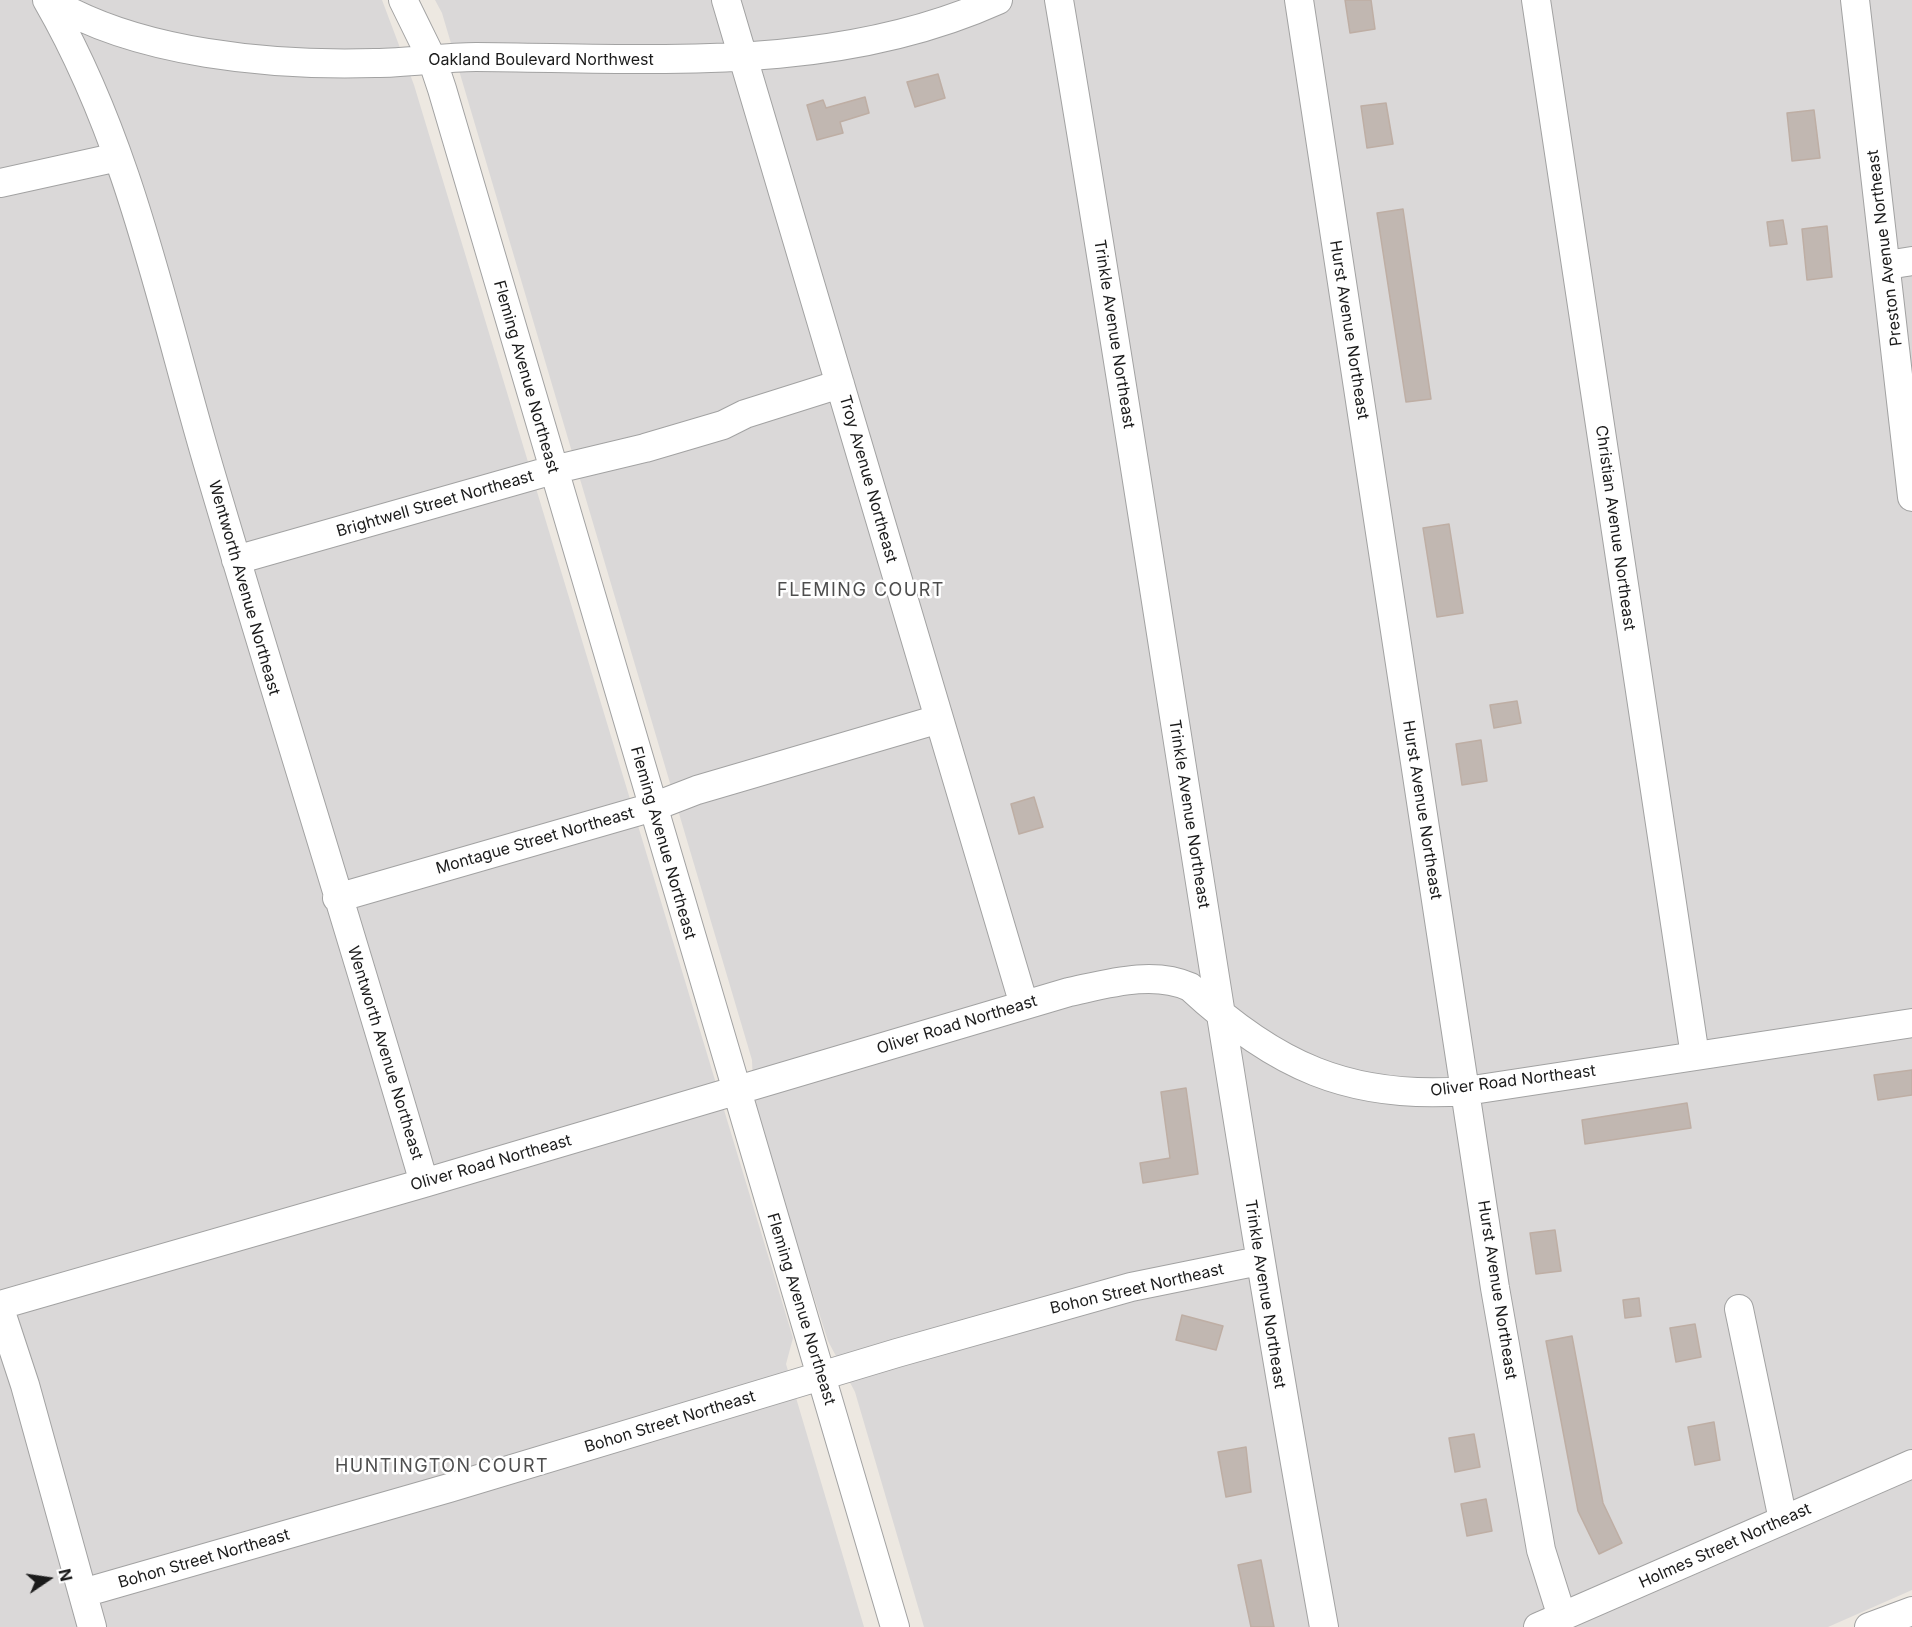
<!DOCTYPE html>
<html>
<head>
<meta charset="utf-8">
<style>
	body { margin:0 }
	#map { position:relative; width:1912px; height:1627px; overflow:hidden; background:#ede8e1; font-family:Inter,sans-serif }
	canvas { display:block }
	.north { position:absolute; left:18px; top:1549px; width:60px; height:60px; -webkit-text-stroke:4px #fff; paint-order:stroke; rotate:77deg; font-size:16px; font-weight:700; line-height:24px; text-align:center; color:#1b1b1b }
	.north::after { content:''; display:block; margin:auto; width:21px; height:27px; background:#1b1b1b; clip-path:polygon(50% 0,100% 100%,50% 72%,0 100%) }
</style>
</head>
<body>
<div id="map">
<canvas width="1912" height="1627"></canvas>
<div class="north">N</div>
</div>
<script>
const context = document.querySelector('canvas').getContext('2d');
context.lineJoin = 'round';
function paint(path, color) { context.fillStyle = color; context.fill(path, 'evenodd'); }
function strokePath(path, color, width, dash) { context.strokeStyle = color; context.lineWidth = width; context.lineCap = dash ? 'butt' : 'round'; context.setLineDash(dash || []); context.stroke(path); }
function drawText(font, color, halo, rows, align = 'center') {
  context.font = font + ' Inter,sans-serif'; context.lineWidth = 5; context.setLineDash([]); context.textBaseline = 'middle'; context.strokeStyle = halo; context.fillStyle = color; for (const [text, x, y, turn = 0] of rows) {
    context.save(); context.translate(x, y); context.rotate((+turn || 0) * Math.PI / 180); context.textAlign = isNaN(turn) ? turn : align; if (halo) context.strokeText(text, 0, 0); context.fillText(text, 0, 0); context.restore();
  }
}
const residential = new Path2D(`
	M 0,0 L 382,0 L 414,85 L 793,1338 L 786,1364 L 864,1627 L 0,1627 Z
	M 435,0 L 1912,0 L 1912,1590 L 1828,1627 L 924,1627 L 855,1392 L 828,1341 L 754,1110 L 752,1060 L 442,13 Z`);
const building = new Path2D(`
	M 1345,0 L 1371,0 L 1375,29 L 1350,33 Z
	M 938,74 L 945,98 L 915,107 L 907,82 Z
	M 865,97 L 869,113 L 840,122 L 843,133 L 817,140 L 807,105 L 823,100 L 826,108 Z
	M 1386,103 L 1393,144 L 1367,148 L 1361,106 Z
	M 1814,110 L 1820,158 L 1792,161 L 1787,113 Z
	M 1403,209 L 1431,399 L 1406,402 L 1377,213 Z
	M 1783,220 L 1787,244 L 1770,246 L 1767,222 Z
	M 1827,226 L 1832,277 L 1807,280 L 1802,229 Z
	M 1449,524 L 1463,613 L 1437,617 L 1423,528 Z
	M 1517,701 L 1521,723 L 1494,728 L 1490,705 Z
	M 1481,740 L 1487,781 L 1462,785 L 1456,744 Z
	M 1034,797 L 1043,827 L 1019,834 L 1011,804 Z
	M 1912,1070 L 1912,1095 L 1878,1100 L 1874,1075 Z
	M 1186,1088 L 1198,1174 L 1143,1183 L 1140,1163 L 1170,1158 L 1161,1092 Z
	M 1687,1103 L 1691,1128 L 1585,1144 L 1582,1120 Z
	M 1555,1230 L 1561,1271 L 1536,1274 L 1530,1233 Z
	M 1639,1298 L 1641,1316 L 1625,1318 L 1623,1300 Z
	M 1182,1315 L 1223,1326 L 1216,1350 L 1176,1340 Z
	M 1695,1324 L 1701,1357 L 1676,1362 L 1670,1328 Z
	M 1572,1336 L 1603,1503 L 1622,1543 L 1599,1554 L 1578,1511 L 1546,1341 Z
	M 1714,1422 L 1720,1460 L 1695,1465 L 1688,1427 Z
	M 1474,1434 L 1480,1467 L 1455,1472 L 1449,1438 Z
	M 1246,1447 L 1251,1492 L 1226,1497 L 1218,1452 Z
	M 1486,1499 L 1492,1531 L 1467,1536 L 1461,1504 Z
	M 1261,1560 L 1274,1627 L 1251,1627 L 1238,1565 Z`);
const minor = new Path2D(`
	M 47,0 C 131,145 163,313 210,471 C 280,709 355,945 424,1183
	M 49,0 C 137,54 273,66 375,63 C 409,63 442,57 476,57 C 651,58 834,74 998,0
	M 403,0 L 432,59 L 442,89 L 895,1627
	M 726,0 L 1024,1005
	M 1059,0 C 1151,542 1226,1086 1324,1627
	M 1299,0 L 1495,1288 L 1541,1550 L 1562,1617
	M 1536,0 L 1695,1056
	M 1855,0 L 1912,497
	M 0,183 L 118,157
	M 1887,265 L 1912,261
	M 236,560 L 553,470 L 645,448 L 723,425 L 745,414 L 840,384
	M 337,898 L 653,807 L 697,790 L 939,719
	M 0,1305 L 424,1183 L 1069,992 C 1107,984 1153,970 1190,987 C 1274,1065 1349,1100 1466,1091 L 1912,1023
	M 0,1309 L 25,1385 L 92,1627
	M 1739,1309 L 1783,1520
	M 83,1593 L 449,1488 L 897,1353 L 1131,1287 L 1259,1261
	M 1538,1627 L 1912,1464
	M 1869,1627 L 1912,1611`);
const streetNames = [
	["Oakland Boulevard Northwest",541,60],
	["Preston Avenue Northeast",1885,248,-97],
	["Hurst Avenue Northeast",1349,330,81],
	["Trinkle Avenue Northeast",1114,334,81],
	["Fleming Avenue Northeast",526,377,74],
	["Troy Avenue Northeast",868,479,74],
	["Brightwell Street Northeast",435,504,-16],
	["Christian Avenue Northeast",1615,528,82],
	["Wentworth Avenue Northeast",244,588,74],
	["Hurst Avenue Northeast",1422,810,81],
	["Trinkle Avenue Northeast",1189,814,81],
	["Montague Street Northeast",535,841,-16],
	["Fleming Avenue Northeast",663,843,74],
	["Oliver Road Northeast",957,1025,-17],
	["Wentworth Avenue Northeast",385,1053,73],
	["Oliver Road Northeast",1513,1081,-7],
	["Oliver Road Northeast",491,1163,-16],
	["Bohon Street Northeast",1137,1289,-13],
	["Hurst Avenue Northeast",1497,1290,81],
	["Trinkle Avenue Northeast",1265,1294,81],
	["Fleming Avenue Northeast",801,1309,73],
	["Bohon Street Northeast",670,1422,-17],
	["Holmes Street Northeast",1725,1546,-24],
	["Bohon Street Northeast",204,1559,-16]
];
const neighbourhoodNames = [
	["FLEMING COURT",861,591],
	["HUNTINGTON COURT",442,1467]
];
paint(residential, '#dad8d8');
paint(building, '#c1b7b1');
strokePath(building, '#beaea4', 1.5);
strokePath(minor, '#a2a2a2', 30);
strokePath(minor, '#fff', 28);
drawText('16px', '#1b1b1b', '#fff', streetNames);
context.letterSpacing = '1.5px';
drawText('18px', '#4e4e4e', '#fff', neighbourhoodNames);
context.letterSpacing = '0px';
</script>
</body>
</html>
